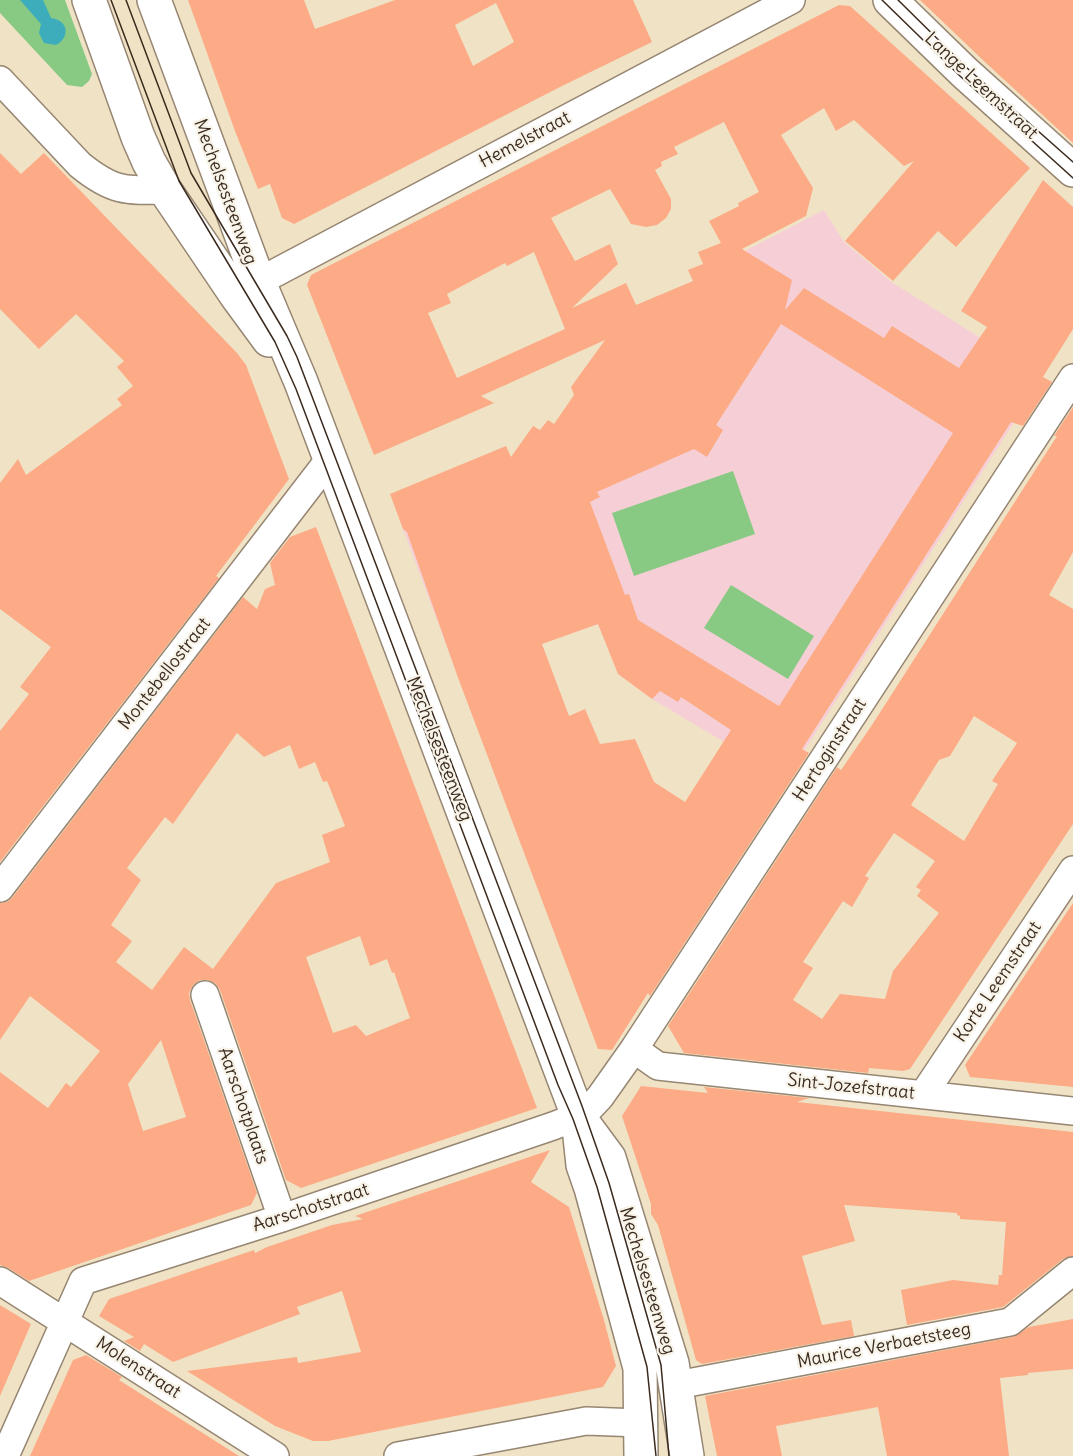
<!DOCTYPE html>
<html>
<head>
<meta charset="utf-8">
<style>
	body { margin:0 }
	canvas { display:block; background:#f0e2c5 }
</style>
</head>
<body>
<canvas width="1073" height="1456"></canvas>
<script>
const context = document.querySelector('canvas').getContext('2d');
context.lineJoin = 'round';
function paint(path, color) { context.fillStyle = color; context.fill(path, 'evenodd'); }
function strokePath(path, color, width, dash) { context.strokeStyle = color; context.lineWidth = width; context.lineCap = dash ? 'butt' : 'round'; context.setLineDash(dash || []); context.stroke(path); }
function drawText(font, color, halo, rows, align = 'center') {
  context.font = font + ' Delius,sans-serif'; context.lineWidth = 4.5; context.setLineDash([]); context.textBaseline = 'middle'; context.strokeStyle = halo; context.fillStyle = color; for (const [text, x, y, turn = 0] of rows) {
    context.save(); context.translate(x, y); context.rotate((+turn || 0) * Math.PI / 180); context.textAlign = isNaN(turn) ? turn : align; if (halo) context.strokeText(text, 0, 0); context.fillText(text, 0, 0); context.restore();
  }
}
const built = new Path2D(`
	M 824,210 L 844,242 L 893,283 L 1043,377 L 786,779 L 652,699 L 620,675 L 598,624 L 457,674 L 399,518 L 588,435 L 741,253 Z`);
const green = new Path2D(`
	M 0,0 L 65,0 L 92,74 L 89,81 L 82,87 L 67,85 L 0,13 Z
	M 733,471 L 755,534 L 634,576 L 612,513 Z
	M 731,585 L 814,636 L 788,679 L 704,628 Z`);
const water = new Path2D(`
	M 20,0 L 43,0 L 51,18 C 68,20 71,37 56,45 L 44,43 L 39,33 L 41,24 Z`);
const building = new Path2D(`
	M 188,0 L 304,0 L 315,29 L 395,0 L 633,0 L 652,42 L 560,87 L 294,224 L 282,218 L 270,184 L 258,189 L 235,131 ZM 496,3 L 514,42 L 473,66 L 455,25 Z
	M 920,0 L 1073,0 L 1073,143 L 986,63 Z
	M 839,5 L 850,6 L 1030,168 L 956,247 L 938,231 L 893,281 L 845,241 L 914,161 L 904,166 L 854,120 L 836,131 L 824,108 L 781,135 L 813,188 L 806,216 L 742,249 L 792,280 L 785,310 L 804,288 L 884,338 L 892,326 L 959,368 L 987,327 L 961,311 L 1043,180 L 1073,207 L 1073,329 L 1043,377 L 1052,382 L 1023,426 L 1011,422 L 802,749 L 809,753 L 650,996 L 648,993 L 612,1050 L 598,1049 L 457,675 L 407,532 L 403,529 L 390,494 L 506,446 L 511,457 L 533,426 L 540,430 L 548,420 L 554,424 L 574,395 L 571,387 L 605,340 L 481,396 L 494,403 L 374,455 L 307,285 L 311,275 ZM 724,122 L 759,192 L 738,203 L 739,206 L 709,221 L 721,243 L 698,252 L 703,264 L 688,270 L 693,281 L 636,305 L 626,283 L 572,308 L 618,264 L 610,244 L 575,261 L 551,218 L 610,189 L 631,224 L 646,227 L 657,225 L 666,218 L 671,209 L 671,199 L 655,170 L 662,166 L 661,162 L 678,154 L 674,147 ZM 534,252 L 565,329 L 457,378 L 428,313 L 451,303 L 447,294 L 505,263 L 507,266 ZM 781,324 L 953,433 L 779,706 L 638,620 L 629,594 L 625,595 L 590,502 L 600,497 L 597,492 L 694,449 L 707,457 L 723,430 L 716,425 ZM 598,624 L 618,674 L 652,699 L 660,691 L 678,702 L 681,697 L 731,730 L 685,802 L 654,782 L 635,739 L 600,744 L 585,709 L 569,716 L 542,644 Z
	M 0,153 L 21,174 L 44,153 L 237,353 L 246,365 L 289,479 L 216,576 L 219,578 L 0,862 L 0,731 L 29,694 L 20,687 L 51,647 L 0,609 L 0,483 L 18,459 L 26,475 L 122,405 L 117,399 L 133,386 L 117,367 L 124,361 L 76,314 L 39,349 L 0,309 Z
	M 1073,407 L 1073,552 L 1049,595 L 1073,609 L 1073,824 L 910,1069 L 903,1071 L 869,1068 L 868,1073 L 684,1053 L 668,1026 L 837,767 L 841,770 L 872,725 L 1057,436 L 1054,436 ZM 974,716 L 1017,743 L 992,781 L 998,784 L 964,841 L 911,805 L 939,760 L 950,756 ZM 894,833 L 935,861 L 916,887 L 921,890 L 917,896 L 939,913 L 893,971 L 885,999 L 840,994 L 822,1019 L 793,1000 L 813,968 L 803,962 L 843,901 L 852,907 L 869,878 L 865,876 Z
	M 316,527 L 537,1108 L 301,1188 L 286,1180 L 220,990 L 215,983 L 207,980 L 200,980 L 193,985 L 189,993 L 190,1000 L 257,1193 L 251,1205 L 29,1281 L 8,1268 L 0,1265 L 0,1072 L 48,1108 L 66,1083 L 71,1087 L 100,1051 L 30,996 L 0,1040 L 0,903 L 7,902 L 12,898 L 243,597 L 257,609 L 265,589 L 275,585 L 270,563 L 290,537 ZM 237,733 L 264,757 L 290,745 L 299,769 L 315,762 L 323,782 L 327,781 L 345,826 L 322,835 L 330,862 L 276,883 L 213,969 L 184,947 L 152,990 L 116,962 L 132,941 L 111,925 L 141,880 L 127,868 L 165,817 L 173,824 ZM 360,936 L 370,966 L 387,959 L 392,973 L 394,972 L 410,1018 L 366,1036 L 356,1025 L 333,1033 L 306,957 ZM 161,1040 L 186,1117 L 143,1131 L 128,1084 Z
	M 1073,903 L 1073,1087 L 970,1077 L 965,1065 Z
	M 641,1086 L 708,1093 L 704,1087 L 809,1098 L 797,1102 L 1073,1132 L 1073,1256 L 1063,1259 L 1003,1307 L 907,1325 L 901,1290 L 953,1280 L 998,1285 L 999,1275 L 1002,1275 L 1006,1222 L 960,1219 L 960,1216 L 957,1215 L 957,1213 L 844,1205 L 855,1241 L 802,1256 L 822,1325 L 851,1320 L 854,1336 L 702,1364 L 696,1360 L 658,1225 L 651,1214 L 651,1204 L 622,1116 Z
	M 550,1150 L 531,1182 L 569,1207 L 604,1320 L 616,1366 L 603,1387 L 328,1441 L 313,1441 L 275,1426 L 187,1371 L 297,1357 L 298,1363 L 361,1352 L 342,1291 L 297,1307 L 300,1314 L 173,1362 L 144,1344 L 140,1351 L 124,1341 L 134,1337 L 99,1316 L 109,1299 L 254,1250 L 255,1253 L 267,1247 L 332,1225 L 363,1219 L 355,1216 Z
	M 0,1305 L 31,1324 L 0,1396 Z
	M 1073,1319 L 1073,1369 L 1028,1373 L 1028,1375 L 1000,1378 L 1009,1456 L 887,1456 L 878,1407 L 776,1426 L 782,1456 L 717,1456 L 705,1396 L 1013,1337 L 1029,1327 Z
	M 86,1355 L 122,1377 L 119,1380 L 239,1456 L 30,1456 L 73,1360 Z`);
const minor = new Path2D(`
	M 0,80 L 80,165 C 112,191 125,191 165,190
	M 241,291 L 791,0
	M 0,888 L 329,460
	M 205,995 L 282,1218
	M 634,1049 L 658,1066 L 1073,1111
	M 923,1095 L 1073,870
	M 0,1281 L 275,1456
	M 677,1385 L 1010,1322 L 1073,1271
	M 5,1456 L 83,1281 L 282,1218 L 553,1126 L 584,1114 L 600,1097 L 634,1049 L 1073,378
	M 398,1456 L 586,1421 L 640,1423`);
const tertiary = new Path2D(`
	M 890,0 L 964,72 L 1073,170`);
const secondary = new Path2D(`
	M 89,0 L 138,137 L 149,162 L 165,190 L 236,295 L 269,340
	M 154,0 L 258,280 L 301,382 L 578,1116 L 609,1158 L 672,1363 L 687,1456
	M 578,1118 L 583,1165 L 591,1188 L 640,1368 L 641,1456`);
const tram = new Path2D(`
	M 111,0 L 179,181 L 275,342 L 296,389 L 558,1085 L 573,1119 L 597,1187 L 647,1367 L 656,1456
	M 126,0 L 191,173 L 287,336 L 297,357 L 582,1106 L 609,1183 L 661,1365 L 669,1456
	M 882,0 L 960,76 L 1073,178
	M 898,0 L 967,68 L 1073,162`);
const streetNames = [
	["Lange Leemstraat",981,86,43],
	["Hemelstraat",525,140,-28],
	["Mechelsesteenweg",225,192,70],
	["Montebellostraat",165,674,-52],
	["Mechelsesteenweg",439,749,69],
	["Hertoginstraat",830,750,-57],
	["Korte Leemstraat",998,982,-56],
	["Sint-Jozefstraat",851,1087,6],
	["Aarschotplaats",243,1106,71],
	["Aarschotstraat",311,1208,-18],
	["Mechelsesteenweg",647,1281,73],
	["Maurice Verbaetsteeg",884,1346,-11],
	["Molenstraat",138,1368,33]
];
paint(built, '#f6cfd6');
paint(green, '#88ca83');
paint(water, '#3eadbb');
paint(building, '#fcab86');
strokePath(minor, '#968672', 30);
strokePath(tertiary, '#968672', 36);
strokePath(secondary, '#968672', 36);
strokePath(minor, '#fff', 27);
strokePath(tertiary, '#fff', 33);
strokePath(secondary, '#fff', 33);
strokePath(tram, '#3b2a1e', 1.5);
drawText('18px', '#3b2a1e', '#f7f3e8', streetNames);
</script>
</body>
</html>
